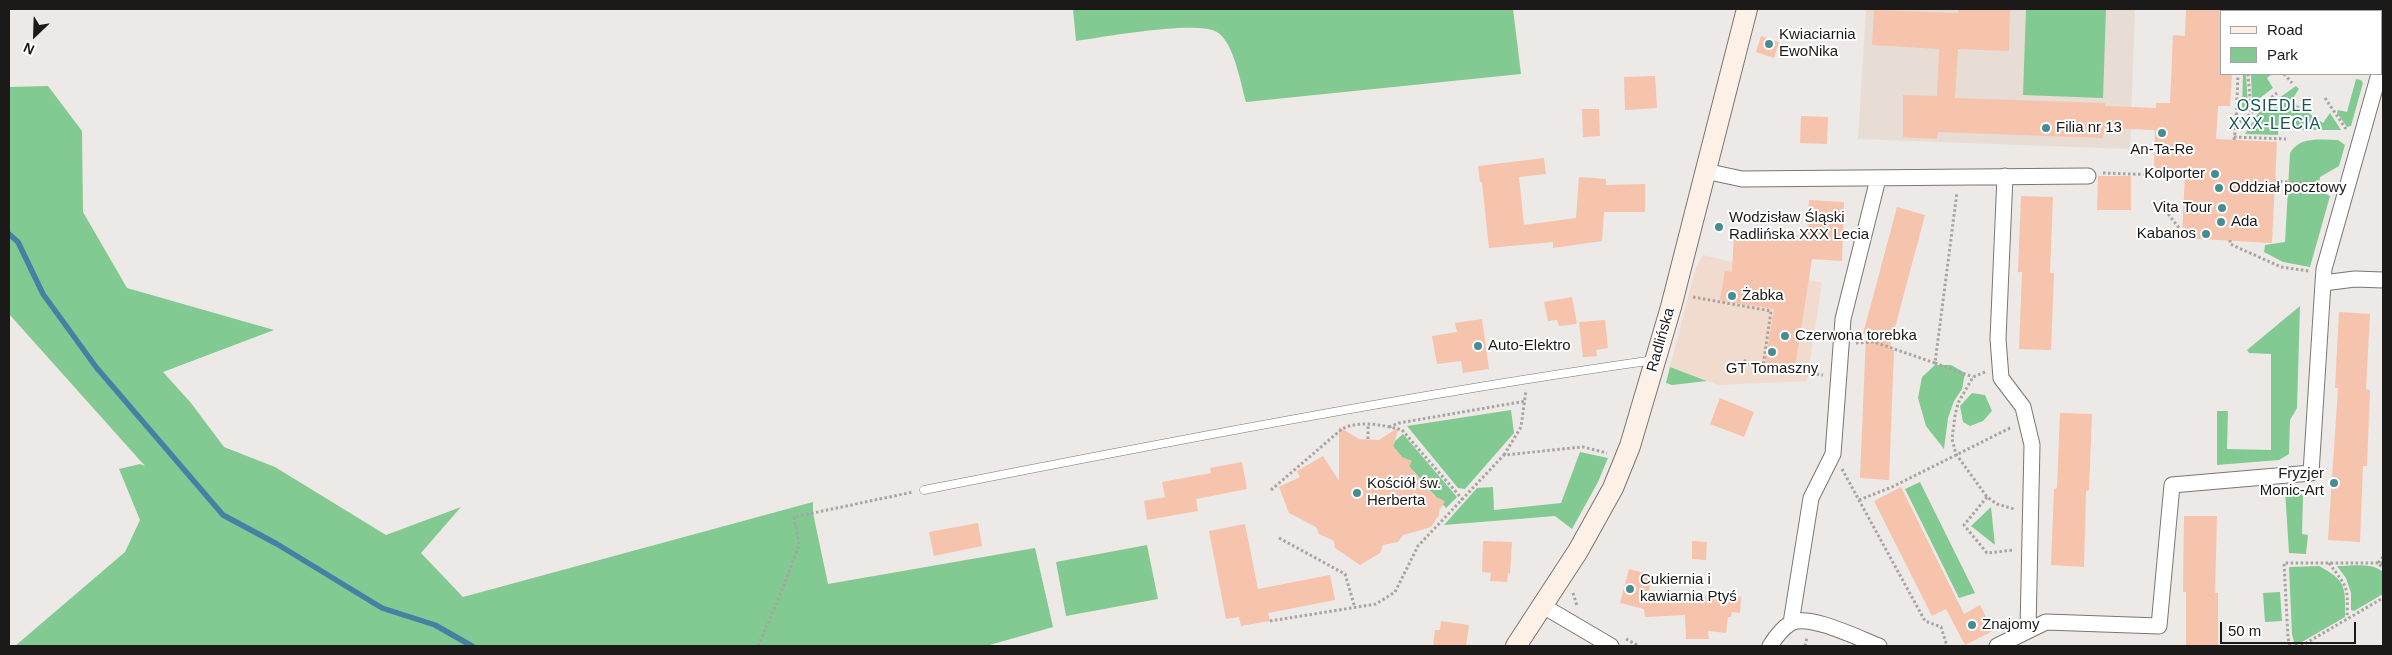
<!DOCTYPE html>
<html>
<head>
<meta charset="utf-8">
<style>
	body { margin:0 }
	#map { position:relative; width:2392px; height:655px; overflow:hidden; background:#ede9e6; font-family:Helvetica,sans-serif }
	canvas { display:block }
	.frame { position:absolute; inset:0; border:10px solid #1c1a19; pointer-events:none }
	.legend { position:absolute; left:2220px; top:10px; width:162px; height:65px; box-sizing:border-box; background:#fff; border:1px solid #a4a3a3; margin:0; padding:6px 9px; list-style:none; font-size:15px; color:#1c1a19 }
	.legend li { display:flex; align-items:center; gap:10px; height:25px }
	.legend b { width:25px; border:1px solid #a4a3a3 }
	.north { position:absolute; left:10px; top:10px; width:50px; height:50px; -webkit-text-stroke:4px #fff; paint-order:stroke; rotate:204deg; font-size:14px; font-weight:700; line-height:20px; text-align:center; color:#1c1a19 }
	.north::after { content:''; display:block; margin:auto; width:18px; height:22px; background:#1c1a19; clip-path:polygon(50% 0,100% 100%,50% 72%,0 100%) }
	.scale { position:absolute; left:2220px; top:622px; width:136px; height:22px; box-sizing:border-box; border:2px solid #1c1a19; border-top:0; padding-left:6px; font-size:15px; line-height:18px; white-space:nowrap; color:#1c1a19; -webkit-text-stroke:4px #fff; paint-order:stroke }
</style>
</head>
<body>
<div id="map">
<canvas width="2392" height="655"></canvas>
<div class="frame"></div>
<ul class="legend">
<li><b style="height:6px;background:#fcf0e7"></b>Road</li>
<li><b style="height:14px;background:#82ca91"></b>Park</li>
</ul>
<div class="north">N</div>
<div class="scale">50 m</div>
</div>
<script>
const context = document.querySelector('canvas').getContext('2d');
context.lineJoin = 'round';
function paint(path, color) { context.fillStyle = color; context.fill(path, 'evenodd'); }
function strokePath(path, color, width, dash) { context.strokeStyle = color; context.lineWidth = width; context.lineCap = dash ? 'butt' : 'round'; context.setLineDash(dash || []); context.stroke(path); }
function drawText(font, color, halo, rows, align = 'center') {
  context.font = font + ' Helvetica,sans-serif'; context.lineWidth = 4; context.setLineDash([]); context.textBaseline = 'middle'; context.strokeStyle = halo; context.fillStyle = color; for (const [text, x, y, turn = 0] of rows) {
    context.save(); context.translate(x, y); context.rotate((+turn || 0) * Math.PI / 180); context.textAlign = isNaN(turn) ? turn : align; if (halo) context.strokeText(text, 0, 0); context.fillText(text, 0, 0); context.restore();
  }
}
const commercial = new Path2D(`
	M 1703,255 L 1822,283 L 1807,381 L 1719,385 L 1670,367 L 1696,267 Z`);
const built = new Path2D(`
	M 1866,9 L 2135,9 L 2130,149 L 1858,139 Z`);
const green = new Path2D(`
	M 1073,9 L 1513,9 L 1521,74 L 1246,102 C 1241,85 1234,42 1217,32 C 1196,20 1104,37 1076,41 Z
	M 2026,9 L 2106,9 L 2103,98 L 2023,95 Z
	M 2243,74 L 2246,74 L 2248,107 L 2242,108 Z
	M 2251,74 L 2272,74 L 2267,78 L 2273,88 L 2252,104 Z
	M 2356,79 L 2361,80 L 2363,83 L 2351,126 L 2347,127 L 2337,113 L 2338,110 L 2347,112 Z
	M 48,86 L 82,131 L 83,212 L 127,288 L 274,330 L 163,372 L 191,403 L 224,447 L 275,467 L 386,535 L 461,507 L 421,553 L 463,597 L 813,502 L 813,513 L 828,584 L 1035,548 L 1053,627 L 986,646 L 15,646 L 125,552 L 140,520 L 119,469 L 140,464 L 145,466 L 9,314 L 9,87 Z
	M 2296,86 L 2299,89 L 2291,101 L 2323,123 L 2330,113 L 2341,130 L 2300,130 L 2294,124 L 2294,116 L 2279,115 L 2278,135 L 2245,134 L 2259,112 Z
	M 2338,140 L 2345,145 L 2339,166 L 2320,177 L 2318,190 L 2330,196 L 2310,267 L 2283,262 L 2264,252 L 2265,245 L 2285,242 L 2290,153 C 2300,136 2321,140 2338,140 Z
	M 2300,306 L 2297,408 L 2290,420 L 2289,454 L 2279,460 L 2217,465 L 2217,411 L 2228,411 L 2227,449 L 2271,450 L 2271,354 L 2249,353 L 2247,350 Z
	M 1935,365 L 1951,365 L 1965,373 L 1962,389 L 1954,401 L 1948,418 L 1944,449 L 1926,426 L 1918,398 L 1922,377 Z
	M 1670,367 L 1707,381 L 1672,385 L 1666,383 Z
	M 1972,393 L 1985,395 L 1992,411 L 1983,421 L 1970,426 L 1963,422 L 1960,406 Z
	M 1511,410 L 1514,433 L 1465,489 L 1458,488 L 1407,426 Z
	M 1403,434 L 1457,497 L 1446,508 L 1426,486 L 1428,481 L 1425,480 L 1424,483 L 1409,466 L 1411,461 L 1407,464 L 1393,446 L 1395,441 Z
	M 1580,452 L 1608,458 L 1598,482 L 1572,529 L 1555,516 L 1444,525 L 1477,488 L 1493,487 L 1494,510 L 1561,503 Z
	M 1920,482 L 1975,593 L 1959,598 L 1905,489 Z
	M 2290,483 L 2303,496 L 2302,534 L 2308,535 L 2306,554 L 2289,553 L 2285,490 Z
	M 1991,507 L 1995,545 L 1971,526 Z
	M 1147,545 L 1158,599 L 1066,616 L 1056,562 Z
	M 2319,566 C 2347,581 2345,587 2345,617 L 2295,646 L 2292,634 L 2289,567 Z
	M 2337,566 C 2350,566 2373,562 2383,572 L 2383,594 L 2354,611 L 2351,610 L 2351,593 L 2346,578 Z
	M 2280,592 L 2282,621 L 2265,622 L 2263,593 Z`);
const stream = new Path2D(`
	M 9,234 L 18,242 L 43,294 L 96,367 L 223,515 L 277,544 L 382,608 L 435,625 L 472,646`);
const building = new Path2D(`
	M 1958,9 L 2010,9 L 2009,51 L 1958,49 L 1955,98 L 2105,103 L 2105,106 L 2156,108 L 2156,103 L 2170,103 L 2173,35 L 2185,36 L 2186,9 L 2221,9 L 2221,74 L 2232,74 L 2230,106 L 2218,106 L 2216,139 L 2277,142 L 2272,243 L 2182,238 L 2185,173 L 2154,172 L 2155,130 L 2104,128 L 2103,138 L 1938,132 L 1937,139 L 1903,137 L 1903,95 L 1937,96 L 1939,49 L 1872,45 L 1874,10 L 1958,13 Z
	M 1761,36 L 1779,42 L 1774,58 L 1756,52 Z
	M 1655,76 L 1657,108 L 1625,110 L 1624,77 Z
	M 1582,109 L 1599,109 L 1600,136 L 1583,137 Z
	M 1801,116 L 1828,117 L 1827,144 L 1800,143 Z
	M 1544,158 L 1546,174 L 1519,177 L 1524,225 L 1576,218 L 1579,177 L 1606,179 L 1606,185 L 1645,184 L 1645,212 L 1604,212 L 1602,241 L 1553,248 L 1553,242 L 1489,248 L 1482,182 L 1480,182 L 1478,166 Z
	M 2098,176 L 2131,176 L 2131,210 L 2097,210 Z
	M 2021,196 L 2053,197 L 2050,273 L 2054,273 L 2051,350 L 2019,349 L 2022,272 L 2018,272 Z
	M 1809,200 L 1844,202 L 1842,261 L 1812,259 L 1795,367 L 1765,363 L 1774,309 L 1720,300 L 1725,271 L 1732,272 L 1734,233 L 1807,236 Z
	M 1897,207 L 1925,215 L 1889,350 L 1894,350 L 1889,480 L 1860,478 L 1866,335 L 1863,334 Z
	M 1572,297 L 1577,324 L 1559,326 L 1557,320 L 1548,321 L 1544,302 Z
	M 2339,312 L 2370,314 L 2366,389 L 2370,390 L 2367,466 L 2363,466 L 2360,542 L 2328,540 L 2338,388 L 2335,388 Z
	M 1482,319 L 1489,369 L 1463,373 L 1461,361 L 1437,364 L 1432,336 L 1457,332 L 1455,323 Z
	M 1605,320 L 1608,348 L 1596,350 L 1597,356 L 1583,357 L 1579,322 Z
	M 1720,398 L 1754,412 L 1744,437 L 1710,424 Z
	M 2060,413 L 2092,414 L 2089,490 L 2086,491 L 2084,567 L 2051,565 L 2054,489 L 2057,488 Z
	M 1339,427 L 1359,439 L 1379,440 L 1399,427 L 1393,446 L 1402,457 L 1412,461 L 1409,466 L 1418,477 L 1428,481 L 1426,486 L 1434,496 L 1445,501 L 1439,511 L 1439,515 L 1431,527 L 1403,535 L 1398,542 L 1383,545 L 1380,553 L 1360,565 L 1335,548 L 1334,541 L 1319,534 L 1316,527 L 1289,513 L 1279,487 L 1300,477 L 1297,471 L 1323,456 L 1339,481 Z
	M 1242,462 L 1247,489 L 1196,499 L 1198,511 L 1147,520 L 1144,501 L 1165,497 L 1162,482 L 1211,473 L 1210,468 Z
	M 1901,487 L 1964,614 L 1980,605 L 1993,631 L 1965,645 L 1946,609 L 1932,616 L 1874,501 Z
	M 2184,516 L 2217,516 L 2215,593 L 2218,593 L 2218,646 L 2186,646 L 2186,592 L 2183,592 Z
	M 978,523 L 982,546 L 934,556 L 929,532 Z
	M 1245,524 L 1258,589 L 1330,575 L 1335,600 L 1268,613 L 1270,621 L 1241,626 L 1239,617 L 1226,619 L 1209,531 Z
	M 1483,541 L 1512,542 L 1510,574 L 1508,573 L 1507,582 L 1490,581 L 1491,573 L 1482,572 Z
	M 1692,541 L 1707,542 L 1706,560 L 1692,559 Z
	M 1629,569 L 1653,575 L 1647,598 L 1719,597 L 1719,594 L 1741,597 L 1740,613 L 1732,612 L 1731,617 L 1728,617 L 1726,633 L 1708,631 L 1709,639 L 1686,639 L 1685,615 L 1645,617 L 1644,609 L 1620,603 Z
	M 1441,621 L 1469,625 L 1466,646 L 1433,646 L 1435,630 L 1440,630 Z`);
const path = new Path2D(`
	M 2242,11 L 2242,9
	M 2373,11 L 2373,9
	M 2248,74 L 2251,112
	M 2284,74 L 2292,83
	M 2325,98 L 2346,129
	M 2236,125 L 2238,74
	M 2234,137 L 2286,139
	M 2234,140 L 2236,125 L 2277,93
	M 2103,173 L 2185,176
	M 2275,181 L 2332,185
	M 2165,210 L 2183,233
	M 2230,240 L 2230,244 L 2281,267 L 2309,271
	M 1693,297 L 1771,311 L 1763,366
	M 1856,343 L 1874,342 L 1935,363 L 1957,192
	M 1744,360 L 1748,364 L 1823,375
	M 1935,363 L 1973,377
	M 1985,372 L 1973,377 L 1958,403 L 1955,416 L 1952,439 L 1956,454 L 1987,497 L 1997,504 L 2014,509
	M 1389,427 L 1399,423 L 1526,401
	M 1368,439 L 1368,425
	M 1504,455 L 1521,427 L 1526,390
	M 1842,469 L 1925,621 L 1941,627 L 1947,646
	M 1271,490 L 1342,429 C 1358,420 1384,425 1402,430 L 1463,500
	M 1987,497 L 1964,525 L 1987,553 L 2014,550
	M 1859,500 L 1892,487 L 2012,427
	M 1279,538 L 1345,574 L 1355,608
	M 2383,557 L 2378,563 L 2383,568
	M 2329,563 C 2348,589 2348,585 2347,618
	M 1573,593 L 1577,606
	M 1270,621 L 1376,604 L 1395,592 L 1418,546 L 1504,455 L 1583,447 L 1607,453
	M 1626,639 L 1639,646
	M 758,646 L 778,601 L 799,545 L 794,517 L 913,492
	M 1805,646 L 1807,637
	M 2290,646 L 2288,638 L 2284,563 L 2383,563
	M 2301,646 L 2383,598`);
const lane = new Path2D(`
	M 924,490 C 1167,442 1410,395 1654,360`);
const street = new Path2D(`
	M 2381,68 L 2383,58
	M 1705,171 L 1742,179 L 2088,176
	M 2005,176 L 1998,339 L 2001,378 L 2023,407 L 2032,445 L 2028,629
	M 2323,283 L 2324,269 L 2379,74
	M 1543,606 L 1611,646
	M 1791,623 L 1811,498 L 1833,454 L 1843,319 L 1878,179
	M 1770,646 C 1775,638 1782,628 1791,623 C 1809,613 1860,639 1879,646
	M 1997,646 L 2046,622 L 2159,626 L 2172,485 L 2311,473 L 2323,283 L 2355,279 L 2383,280`);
const secondary = new Path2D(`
	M 1516,646 L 1578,551 L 1613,488 L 1630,446 L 1671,307 L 1747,9`);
const markers = [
	[1769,44,5,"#458d93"],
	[2046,128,5,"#458d93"],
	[2162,133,5,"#458d93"],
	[2215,174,5,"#458d93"],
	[2219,188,5,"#458d93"],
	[2222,208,5,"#458d93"],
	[2221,222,5,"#458d93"],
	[1719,227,5,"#458d93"],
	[2206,234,5,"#458d93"],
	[1732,296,5,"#458d93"],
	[1785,336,5,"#458d93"],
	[1478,346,5,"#458d93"],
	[1772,352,5,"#458d93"],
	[2334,483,5,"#458d93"],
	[1357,493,5,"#458d93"],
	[1630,589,5,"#458d93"],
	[1972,625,5,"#458d93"]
];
const poiNames = [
	["Kwiaciarnia",1779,35],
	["EwoNika",1779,52],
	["Filia nr 13",2056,128],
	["An-Ta-Re",2162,150,"center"],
	["Kolporter",2205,174,"right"],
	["Oddział pocztowy",2229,188],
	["Vita Tour",2212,208,"right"],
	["Wodzisław Śląski",1729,218],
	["Radlińska XXX Lecia",1729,235],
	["Ada",2231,222],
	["Kabanos",2196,234,"right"],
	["Żabka",1742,296],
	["Czerwona torebka",1795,336],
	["Auto-Elektro",1488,346],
	["GT Tomaszny",1772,369,"center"],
	["Fryzjer",2324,474,"right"],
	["Monic-Art",2324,491,"right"],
	["Kościół św.",1367,484],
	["Herberta",1367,501],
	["Cukiernia i",1640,580],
	["kawiarnia Ptyś",1640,597],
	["Znajomy",1982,625]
];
const streetNames = [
	["Radlińska",1661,340,-74]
];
const neighbourhoodNames = [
	["OSIEDLE",2275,107],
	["XXX-LECIA",2275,125]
];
paint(commercial, '#f1dbcf');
paint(built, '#e7ddd4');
paint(green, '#82ca91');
strokePath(stream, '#4780a5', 5.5);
paint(building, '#f6c3ac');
strokePath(lane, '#7a7673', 9);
strokePath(street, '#7a7673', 17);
strokePath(secondary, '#7a7673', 22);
strokePath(path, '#a7a4a1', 3, [2.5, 2.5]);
strokePath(lane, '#fff', 8);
strokePath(street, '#fff', 15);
strokePath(secondary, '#fcf0e7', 20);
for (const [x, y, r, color] of markers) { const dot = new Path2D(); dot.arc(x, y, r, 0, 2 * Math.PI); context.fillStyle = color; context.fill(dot); strokePath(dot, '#fff', 2); }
drawText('15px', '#1c1a19', '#fff', poiNames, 'left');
drawText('15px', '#1c1a19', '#fff', streetNames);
context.letterSpacing = '1px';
drawText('16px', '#175358', '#fff', neighbourhoodNames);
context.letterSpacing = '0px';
</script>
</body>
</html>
